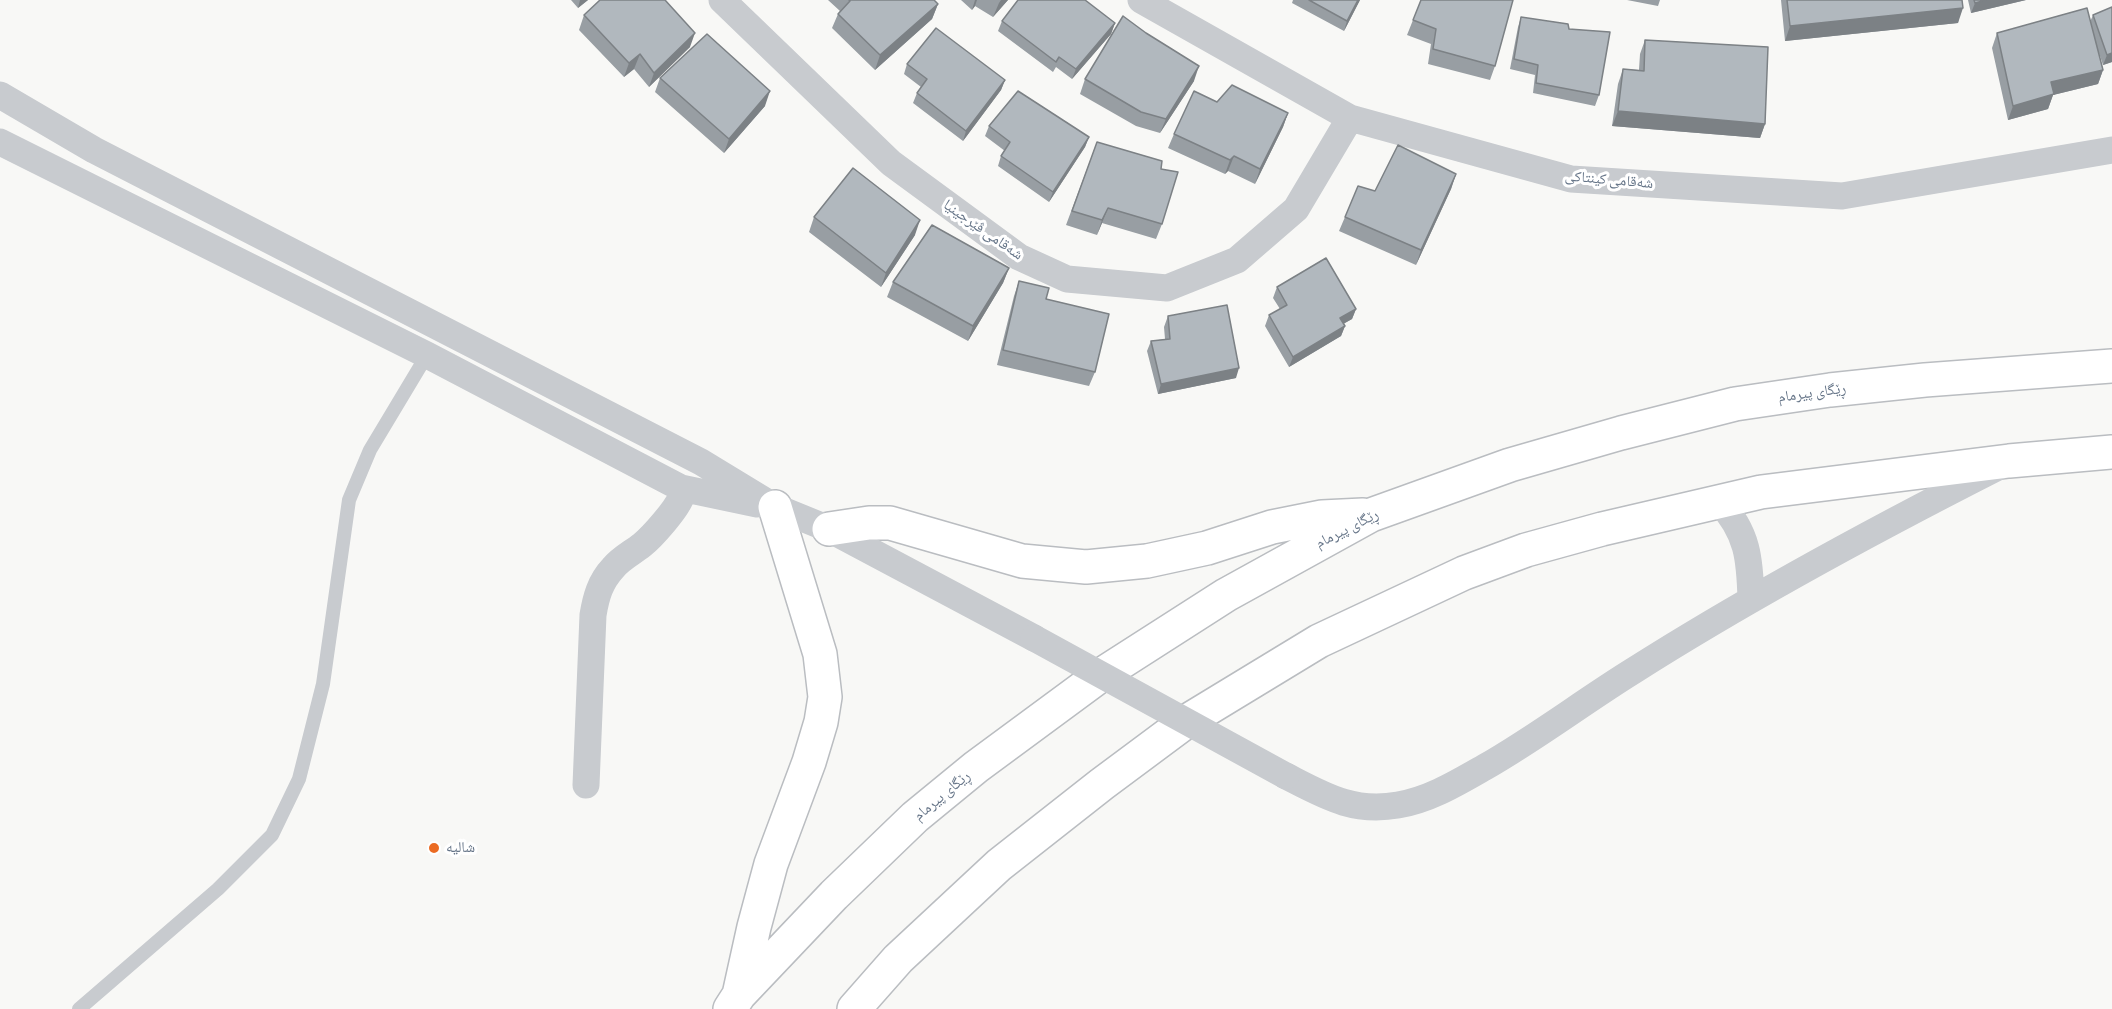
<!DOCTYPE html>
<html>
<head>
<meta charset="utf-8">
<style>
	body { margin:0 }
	canvas { display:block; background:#f8f8f6 }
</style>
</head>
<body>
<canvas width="2112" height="1009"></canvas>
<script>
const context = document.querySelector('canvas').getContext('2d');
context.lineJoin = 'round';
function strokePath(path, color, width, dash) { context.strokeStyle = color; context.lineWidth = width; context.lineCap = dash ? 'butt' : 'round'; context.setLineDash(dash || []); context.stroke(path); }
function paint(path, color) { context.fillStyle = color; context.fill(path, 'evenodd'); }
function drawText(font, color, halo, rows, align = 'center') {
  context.font = font + ' Manrope,"Noto Naskh Arabic",sans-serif'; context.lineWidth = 6; context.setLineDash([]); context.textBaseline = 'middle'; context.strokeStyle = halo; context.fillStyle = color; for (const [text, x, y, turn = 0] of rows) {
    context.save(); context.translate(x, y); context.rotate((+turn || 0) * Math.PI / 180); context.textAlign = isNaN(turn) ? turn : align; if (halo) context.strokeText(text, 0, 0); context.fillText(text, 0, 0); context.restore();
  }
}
const lane = new Path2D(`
	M 79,1009 L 218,889 L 272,835 L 299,779 L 323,684 L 349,500 L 370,450 L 427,355`);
const street = new Path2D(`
	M 722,0 L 891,163 L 1019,257 L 1067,279 L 1167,288 L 1237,260 L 1296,209 L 1350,118
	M 1141,0 L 1350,118 L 1571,179 L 1842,196 L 2112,150
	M 0,95 L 94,150 L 701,462 L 775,507 L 829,529 L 1034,638
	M 0,142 L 427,355 L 681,488 L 757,504
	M 1719,502 C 1748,532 1750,560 1751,600
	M 1286,776 C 1325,796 1353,813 1398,805 C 1429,800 1457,783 1485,767 C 1536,738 1583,702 1633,671 C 1751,596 1874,530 1998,467
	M 586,785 L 593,615 C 596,597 600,582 613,568 C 621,558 632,553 642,545 C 652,537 677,509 681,497 C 681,496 681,489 681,488`);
const highway = new Path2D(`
	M 829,529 L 869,523 L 890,523 L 1022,561 L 1086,567 L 1147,561 L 1207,548 L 1272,527 L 1322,517 L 1363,515
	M 739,995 L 754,927 L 771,864 L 809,762 L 821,722 L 825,697 L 820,654 L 775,507
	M 730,1009 L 739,995 L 834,895 L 915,817 L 976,767 L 1098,677 L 1226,595 L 1371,515 L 1510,465 L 1621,433 L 1735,404 L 1830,390 L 1925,380 L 2112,366
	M 854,1009 L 898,959 L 999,865 L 1102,784 L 1184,723 L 1319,641 L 1464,573 L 1526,550 L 1602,529 L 1761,492 L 2009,461 L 2112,452`);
const streetBridge = new Path2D(`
	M 1034,638 L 1286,776`);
const wall = new Path2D(`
	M 571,0 L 588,0 L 578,8 Z
	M 828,0 L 934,0 L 938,4 L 932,19 L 875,70 L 832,28 L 838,14 L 840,11 Z
	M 961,0 L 1008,0 L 993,17 L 975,6 L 972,10 Z
	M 1293,0 L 1360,0 L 1344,31 L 1292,3 Z
	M 1421,0 L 1495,66 L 1490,80 L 1428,64 L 1431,44 L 1407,35 Z
	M 1627,0 L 1660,0 L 1658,6 Z
	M 1781,0 L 1962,0 L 1958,23 L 1785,41 Z
	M 1968,0 L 2026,0 L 1971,13 Z
	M 2112,7 L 2112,62 L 2103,65 L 2099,53 L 2103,70 L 2098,84 L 2053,95 L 2048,109 L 2008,120 L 1992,48 L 1997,33 L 2090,22 L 2093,15 Z
	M 584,15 L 690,47 L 649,87 L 634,69 L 624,77 L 579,30 Z
	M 1521,17 L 1569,29 L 1599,95 L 1595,106 L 1533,93 L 1535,75 L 1510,69 L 1518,27 Z
	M 1002,21 L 1115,23 L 1111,34 L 1072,79 L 1056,67 L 1053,72 L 998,31 Z
	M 1645,40 L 1765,124 L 1760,138 L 1612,126 L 1618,84 L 1623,69 L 1639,70 L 1640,54 Z
	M 907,64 L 1005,80 L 1001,90 L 963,141 L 913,103 L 917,93 L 921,87 L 904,74 Z
	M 660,78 L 765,106 L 724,153 L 655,92 Z
	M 1085,79 L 1194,81 L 1160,133 L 1136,126 L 1080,94 Z
	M 1217,102 L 1288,113 L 1283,127 L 1255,184 L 1228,171 L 1225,174 L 1168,148 L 1174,134 Z
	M 989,126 L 1089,137 L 1085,147 L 1049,202 L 998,166 L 1001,156 L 1005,151 L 985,136 Z
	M 1097,142 L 1161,169 L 1162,224 L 1156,239 L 1102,223 L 1097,235 L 1066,225 Z
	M 1456,174 L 1451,189 L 1416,265 L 1339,231 L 1345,217 L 1375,191 Z
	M 814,217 L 915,235 L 881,287 L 809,232 Z
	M 1009,268 L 1003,283 L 968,341 L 887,297 L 893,282 Z
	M 1019,281 L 1046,299 L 1095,372 L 1089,386 L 997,365 L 1014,296 Z
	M 1277,287 L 1356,309 L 1352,319 L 1343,324 L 1345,326 L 1341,336 L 1289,367 L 1265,326 L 1269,315 L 1280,309 L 1273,298 Z
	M 1168,316 L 1236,378 L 1158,394 L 1147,351 L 1151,341 L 1165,339 L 1164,327 Z`);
const shadedWall = new Path2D(`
	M 580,0 L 588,0 L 578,8 Z
	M 975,0 L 977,0 L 975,6 L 972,10 Z
	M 1001,0 L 1008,0 L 993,17 L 999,3 Z
	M 1358,0 L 1360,0 L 1344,31 L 1347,21 Z
	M 1986,0 L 2026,0 L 1971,13 L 1975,3 Z
	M 938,4 L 932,19 L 875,70 L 880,55 Z
	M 1963,8 L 1958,23 L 1785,41 L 1790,26 Z
	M 1115,23 L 1111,34 L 1072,79 L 1076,69 Z
	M 695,33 L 690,47 L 649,87 L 654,73 Z
	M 2112,53 L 2112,62 L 2103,65 L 2107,55 Z
	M 640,54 L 634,69 L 624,77 L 629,63 Z
	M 1199,66 L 1194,81 L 1160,133 L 1166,119 Z
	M 2103,70 L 2098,84 L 2053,95 L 2048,109 L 2008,120 L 2013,106 L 2051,82 Z
	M 1005,80 L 1001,90 L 963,141 L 966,131 Z
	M 770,91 L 765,106 L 724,153 L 729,139 Z
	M 1618,111 L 1765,124 L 1760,138 L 1612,126 Z
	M 1288,113 L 1283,127 L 1255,184 L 1260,169 Z
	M 1089,137 L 1085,147 L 1049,202 L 1053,192 Z
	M 1234,156 L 1228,171 L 1225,174 L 1230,160 Z
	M 1456,174 L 1451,189 L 1416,265 L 1421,250 Z
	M 1108,208 L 1102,223 L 1097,235 L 1102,220 Z
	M 920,220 L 915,235 L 881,287 L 886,273 Z
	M 1009,268 L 1003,283 L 968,341 L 973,326 Z
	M 1356,309 L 1352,319 L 1336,328 L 1340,318 Z
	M 1345,326 L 1341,336 L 1289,367 L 1293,357 Z
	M 1239,368 L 1236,378 L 1158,394 L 1161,384 Z`);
const building = new Path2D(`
	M 600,0 L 665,0 L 695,33 L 654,73 L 640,54 L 629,63 L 584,15 Z
	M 849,0 L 934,0 L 938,4 L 880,55 L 838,14 L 850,1 Z
	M 1018,0 L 1085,0 L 1115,23 L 1076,69 L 1059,57 L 1056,62 L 1002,21 Z
	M 1309,0 L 1358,0 L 1347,21 Z
	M 1421,0 L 1513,0 L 1495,66 L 1433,49 L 1436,29 L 1413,20 Z
	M 1787,0 L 1962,0 L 1963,8 L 1790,26 Z
	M 1974,0 L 1986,0 L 1975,3 Z
	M 2112,7 L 2112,53 L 2107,55 L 2093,15 Z
	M 2087,8 L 2103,70 L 2051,82 L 2054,94 L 2013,106 L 1997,33 Z
	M 1123,16 L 1146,33 L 1199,66 L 1166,119 L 1141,112 L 1085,79 Z
	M 1521,17 L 1568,24 L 1569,29 L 1610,32 L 1599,95 L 1536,83 L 1538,65 L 1514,59 Z
	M 936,28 L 1005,80 L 966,131 L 917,93 L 927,79 L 907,64 Z
	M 707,34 L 770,91 L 729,139 L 660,78 Z
	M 1645,40 L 1768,47 L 1765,124 L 1618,111 L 1623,69 L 1644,71 Z
	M 1232,85 L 1288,113 L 1260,169 L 1234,156 L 1230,160 L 1174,134 L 1194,91 L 1217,102 Z
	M 1018,91 L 1089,137 L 1053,192 L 1001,156 L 1010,142 L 989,126 Z
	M 1097,142 L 1162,161 L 1161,169 L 1178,172 L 1162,224 L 1108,208 L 1102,220 L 1072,211 Z
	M 1398,145 L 1456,174 L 1421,250 L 1345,217 L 1358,186 L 1375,191 Z
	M 853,168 L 920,220 L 886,273 L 814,217 Z
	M 932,225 L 1009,268 L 973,326 L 893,282 Z
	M 1326,258 L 1356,309 L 1340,318 L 1345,326 L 1293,357 L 1269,315 L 1287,305 L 1277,287 Z
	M 1019,281 L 1049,288 L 1046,299 L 1109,314 L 1095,372 L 1003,350 Z
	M 1227,305 L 1239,368 L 1161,384 L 1151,341 L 1170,339 L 1168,316 Z`);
const markers = [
	[434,848,6,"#eb6b23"]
];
const streetNames = [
	["شەقامی کینتاکی",1609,180,5],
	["شەقامی ڤێرجینیا",983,230,35],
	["ڕێگای پیرمام",1812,393,-8],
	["ڕێگای پیرمام",1347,529,-27],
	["ڕێگای پیرمام",942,796,-40]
];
const poiNames = [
	["شاليه",446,848]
];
strokePath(highway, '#babdc1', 36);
strokePath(lane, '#c8cbcf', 14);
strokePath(street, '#c8cbcf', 27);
strokePath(highway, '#fff', 33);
strokePath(streetBridge, '#c8cbcf', 27);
paint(wall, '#989ea3');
paint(shadedWall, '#7c8185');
paint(building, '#b1b8be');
strokePath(building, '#7c8185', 1.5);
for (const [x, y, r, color] of markers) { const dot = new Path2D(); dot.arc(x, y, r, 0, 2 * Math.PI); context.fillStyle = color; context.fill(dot); strokePath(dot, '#fff', 2); }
drawText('15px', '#667588', '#fff', streetNames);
drawText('15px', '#667588', '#fff', poiNames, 'left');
</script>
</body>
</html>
